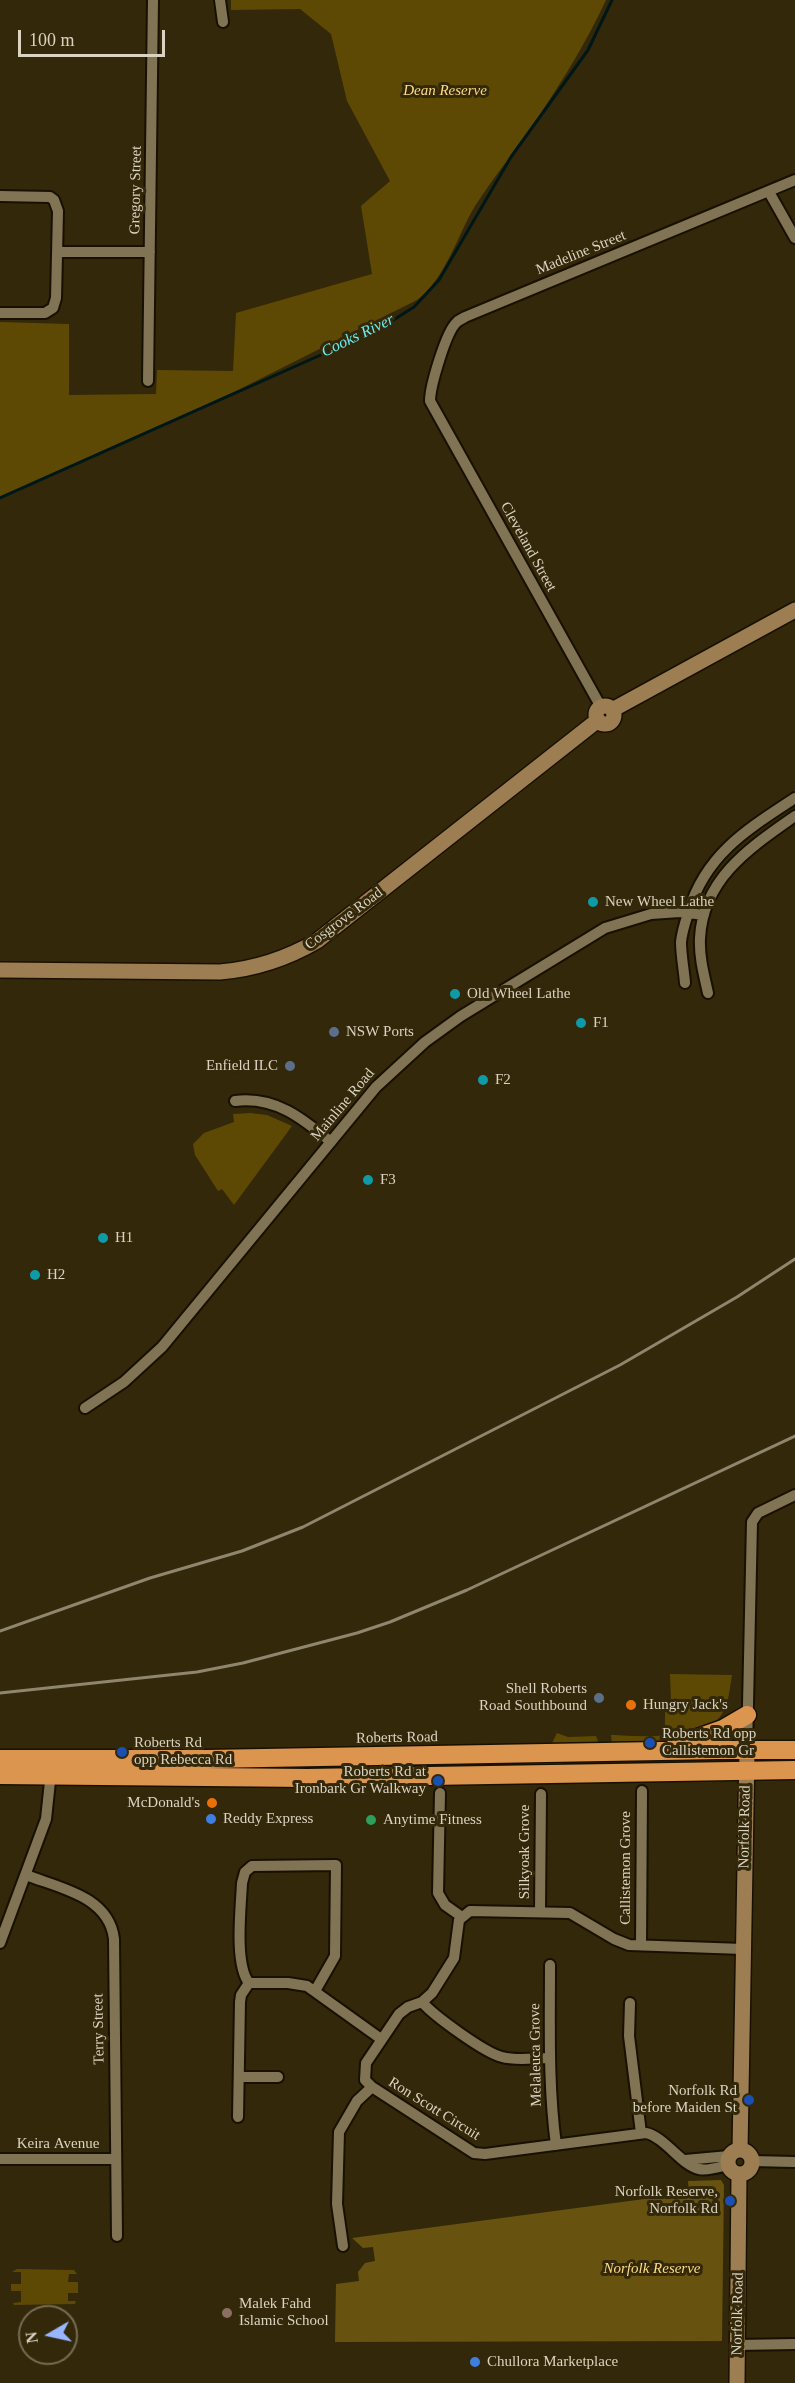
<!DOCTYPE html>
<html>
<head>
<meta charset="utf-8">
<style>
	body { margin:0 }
	#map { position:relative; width:795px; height:2383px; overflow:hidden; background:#332809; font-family:"Times New Roman",serif }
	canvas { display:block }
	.north { position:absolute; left:18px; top:2305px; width:60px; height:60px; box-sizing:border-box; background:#332809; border:2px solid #766c53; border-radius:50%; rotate:261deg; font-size:16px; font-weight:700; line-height:24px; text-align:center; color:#dad3c2 }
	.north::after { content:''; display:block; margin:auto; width:21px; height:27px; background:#97b6fd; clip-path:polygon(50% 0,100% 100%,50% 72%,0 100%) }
	.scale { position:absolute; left:18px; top:30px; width:147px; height:27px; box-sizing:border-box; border:3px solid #dad3c2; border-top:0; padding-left:8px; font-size:18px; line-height:21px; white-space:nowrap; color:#dad3c2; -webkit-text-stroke:4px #332809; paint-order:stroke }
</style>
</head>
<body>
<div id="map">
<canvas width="795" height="2383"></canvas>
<div class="north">N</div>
<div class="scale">100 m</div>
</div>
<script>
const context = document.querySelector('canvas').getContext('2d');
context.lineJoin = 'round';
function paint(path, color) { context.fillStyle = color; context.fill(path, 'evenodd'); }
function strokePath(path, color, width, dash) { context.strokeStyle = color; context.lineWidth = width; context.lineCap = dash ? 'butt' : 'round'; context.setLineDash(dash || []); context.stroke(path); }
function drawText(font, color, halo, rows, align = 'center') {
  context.font = font + ' "Times New Roman",serif'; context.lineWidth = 6; context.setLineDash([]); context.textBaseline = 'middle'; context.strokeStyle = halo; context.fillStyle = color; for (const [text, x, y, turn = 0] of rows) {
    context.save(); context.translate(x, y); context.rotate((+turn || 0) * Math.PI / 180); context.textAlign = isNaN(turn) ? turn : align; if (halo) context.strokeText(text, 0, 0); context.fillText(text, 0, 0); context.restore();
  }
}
const green = new Path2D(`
	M 231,0 L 606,0 C 587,41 564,78 539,116 C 519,146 495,175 475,206 C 457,236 446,278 417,300 L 238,390 L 0,497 L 0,322 L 69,324 L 69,395 L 156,394 L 157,370 L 233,371 L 236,313 L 372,274 L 361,206 L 390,181 L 347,101 L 331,34 L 300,9 L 231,10 Z
	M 250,1113 L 267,1115 L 292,1126 L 234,1205 L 222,1189 L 218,1191 L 195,1155 L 193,1144 L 204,1133 L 234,1122 L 233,1114 Z
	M 670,1674 L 732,1675 C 729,1692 729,1710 715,1722 L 718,1727 L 672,1742 L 612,1745 L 611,1735 C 623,1735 653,1738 662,1735 L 665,1728 L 665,1702 L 671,1702 Z
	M 557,1733 L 568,1737 L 596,1736 L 599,1744 L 551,1745 Z
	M 561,1761 L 562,1765 L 263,1771 L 162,1770 L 239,1766 Z
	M 17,2269 L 74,2270 L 77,2274 L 69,2274 L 68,2282 L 78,2282 L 78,2293 L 68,2293 L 68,2301 L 76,2301 L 75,2304 L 14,2305 L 13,2303 L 21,2302 L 21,2291 L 11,2291 L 11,2284 L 21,2284 L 21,2272 L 12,2272 Z`);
const forest = new Path2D(`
	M 721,2180 L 724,2185 L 722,2341 L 335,2342 L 336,2284 L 359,2281 L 358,2272 L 365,2263 L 375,2261 L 373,2247 L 363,2248 L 352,2238 L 689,2193 L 688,2181 Z`);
const stream = new Path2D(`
	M 0,498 L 379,329 L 414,307 L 439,280 L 511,157 L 588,50 L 612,0`);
const street = new Path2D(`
	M 220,0 L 223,22
	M 769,192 L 795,238
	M 0,196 L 50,197 L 54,200 L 58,211 L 56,298 L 53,308 L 45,313 L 0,313
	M 58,252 L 150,252
	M 148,381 L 153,0
	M 601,707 L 430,401 C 430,387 446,331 457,322 C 459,320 462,319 465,317 L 795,180
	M 685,983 C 684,970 681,955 681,942 C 682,931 686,920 689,910 C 707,853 748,829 795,798
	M 708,993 C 704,975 699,957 700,938 C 703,878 751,847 795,816
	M 235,1101 C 275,1096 302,1118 331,1142
	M 85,1408 L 124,1382 L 162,1347 L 376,1087 L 425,1042 L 461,1016 L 605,928 L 651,914 L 680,912 L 704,915
	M 747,1750 L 752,1522 L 758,1513 L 795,1495
	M 440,1793 L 438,1893 L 445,1905 L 462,1917
	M 26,1875 C 59,1888 109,1896 114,1939 L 117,2236
	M 540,1911 L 541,1794
	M 0,1943 L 46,1819 L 51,1772
	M 641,1945 L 642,1791
	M 550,1965 C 550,2026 548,2085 556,2145
	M 315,1991 L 335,1956 L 336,1865 L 252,1866 L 245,1872 L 242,1883 C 241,1907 234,1964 249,1983 L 288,1983 L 307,1986 L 381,2039
	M 422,2002 C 434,2016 485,2053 502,2057 C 516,2061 534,2058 548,2058
	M 630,2003 L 629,2036 L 641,2133
	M 239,2077 L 278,2077
	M 238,2117 L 240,2002 L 241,1995 L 249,1983
	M 0,2159 L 116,2159
	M 685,2160 L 729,2156
	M 752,2161 L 795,2162
	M 728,2165 C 719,2167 708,2171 699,2169 C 682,2166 665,2137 646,2133 L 485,2154 L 474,2153 L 372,2087 L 365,2080 L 366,2063 L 399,2014 L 408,2007 L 422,2002 L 432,1993 L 454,1958 L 459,1920 L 470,1911 L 570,1913 L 614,1939 L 629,1945 L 743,1949
	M 343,2246 L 337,2204 L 339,2132 L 357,2101 L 372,2087
	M 737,2345 L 795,2344`);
const secondary = new Path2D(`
	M596 715a9 9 0 1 1 18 0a9 9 0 1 1-18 0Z
	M 612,710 L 795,610
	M 0,970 L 220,972 C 256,969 286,959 317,941 L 598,720
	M728 2162a12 12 0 1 1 24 0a12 12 0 1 1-24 0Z
	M 740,2150 L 747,1750
	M 737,2383 L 739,2174`);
const highway = new Path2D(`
	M 675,1746 L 723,1729 L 747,1715
	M 0,1759 L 207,1759 L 717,1750 L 795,1750
	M 0,1775 L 307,1778 L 795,1770`);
const rail = new Path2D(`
	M 0,1631 L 150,1578 L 242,1551 L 303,1527 L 620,1365 L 737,1297 L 795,1259
	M 0,1693 L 197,1672 L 243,1663 L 357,1633 L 390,1622 L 467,1590 L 795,1436`);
const markers = [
	[593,902,6,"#0f9aa8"],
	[455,994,6,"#0f9aa8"],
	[581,1023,6,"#0f9aa8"],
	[334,1032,6,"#5c6f8a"],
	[290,1066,6,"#5c6f8a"],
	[483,1080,6,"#0f9aa8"],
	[368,1180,6,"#0f9aa8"],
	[103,1238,6,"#0f9aa8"],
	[35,1275,6,"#0f9aa8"],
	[599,1698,6,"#5c6f8a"],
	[631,1705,6,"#e8710a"],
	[650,1743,6,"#1a4fb4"],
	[122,1752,6,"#1a4fb4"],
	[438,1781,6,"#1a4fb4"],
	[212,1803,6,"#e8710a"],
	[211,1819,6,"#3f7fe0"],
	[371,1820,6,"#2e9e5b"],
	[749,2100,6,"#1a4fb4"],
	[730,2201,6,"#1a4fb4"],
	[227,2313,6,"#8d6e63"],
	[475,2362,6,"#3f7fe0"]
];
const parkNames = [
	["Dean Reserve",445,91],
	["Norfolk Reserve",652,2269]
];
const streetNames = [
	["Gregory Street",136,190,-89],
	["Madeline Street",581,253,-22],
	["Cleveland Street",528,547,61],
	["Cosgrove Road",344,919,-37],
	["Mainline Road",343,1105,-50],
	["Roberts Road",397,1738,-1],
	["Norfolk Road",745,1827,-89],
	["Silkyoak Grove",525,1852,-90],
	["Callistemon Grove",626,1868,-90],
	["Terry Street",99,2029,-91],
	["Melaleuca Grove",536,2055,-91],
	["Ron Scott Circuit",434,2109,32],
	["Keira Avenue",58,2144],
	["Norfolk Road",738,2314,-89]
];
const poiNames = [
	["New Wheel Lathe",605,902],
	["Old Wheel Lathe",467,994],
	["F1",593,1023],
	["NSW Ports",346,1032],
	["Enfield ILC",278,1066,"right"],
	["F2",495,1080],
	["F3",380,1180],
	["H1",115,1238],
	["H2",47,1275],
	["Shell Roberts",587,1689,"right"],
	["Road Southbound",587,1706,"right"],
	["Hungry Jack's",643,1705],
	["Roberts Rd opp",662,1734],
	["Callistemon Gr",662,1751],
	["Roberts Rd",134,1743],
	["opp Rebecca Rd",134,1760],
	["Roberts Rd at",426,1772,"right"],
	["Ironbark Gr Walkway",426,1789,"right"],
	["McDonald's",200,1803,"right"],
	["Reddy Express",223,1819],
	["Anytime Fitness",383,1820],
	["Norfolk Rd",737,2091,"right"],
	["before Maiden St",737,2108,"right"],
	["Norfolk Reserve,",718,2192,"right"],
	["Norfolk Rd",718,2209,"right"],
	["Malek Fahd",239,2304],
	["Islamic School",239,2321],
	["Chullora Marketplace",487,2362]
];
const waterNames = [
	["Cooks River",358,336,-26]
];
paint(green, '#5e4904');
paint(forest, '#68520f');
strokePath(stream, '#001718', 3);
strokePath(street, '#191100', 14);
strokePath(secondary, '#191100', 18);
strokePath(highway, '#191100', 21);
strokePath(street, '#807454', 10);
strokePath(secondary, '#9c7e52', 15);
strokePath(highway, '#dc954f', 18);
strokePath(rail, '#8e866e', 3);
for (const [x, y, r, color] of markers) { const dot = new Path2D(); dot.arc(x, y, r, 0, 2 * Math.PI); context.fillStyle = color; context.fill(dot); strokePath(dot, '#332809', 2); }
drawText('italic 15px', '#fedb82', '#332809', parkNames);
drawText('15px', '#dad3c2', '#332809', streetNames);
drawText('15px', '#dad3c2', '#332809', poiNames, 'left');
drawText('italic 16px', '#68ecf1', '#332809', waterNames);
</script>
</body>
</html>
